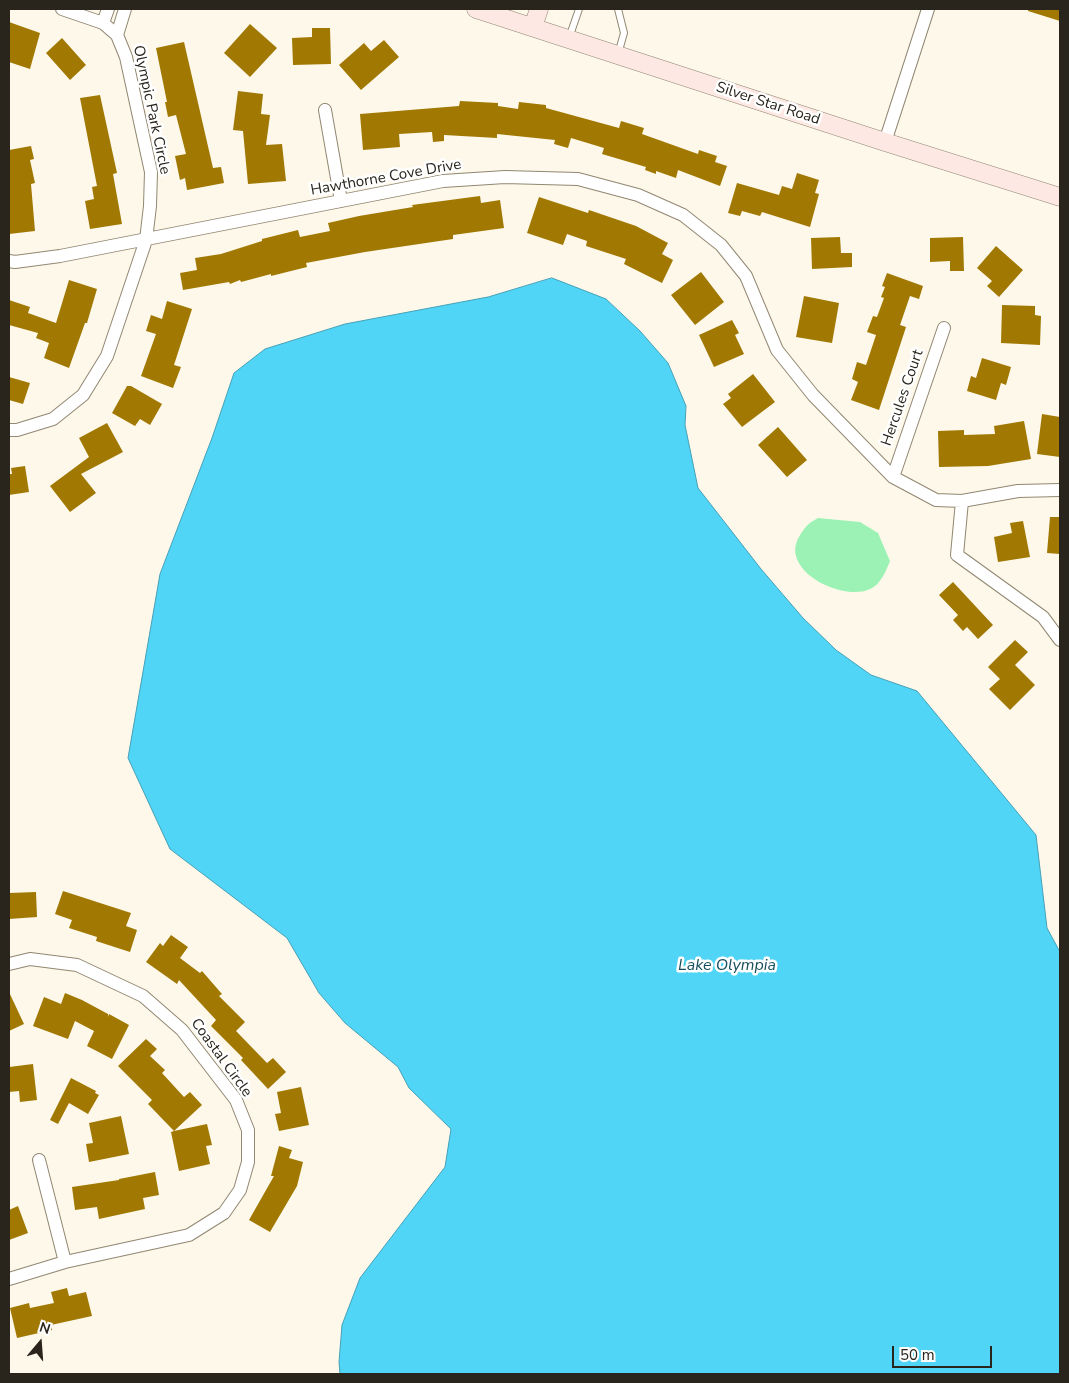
<!DOCTYPE html>
<html>
<head>
<meta charset="utf-8">
<style>
	body { margin:0 }
	#map { position:relative; width:1069px; height:1383px; overflow:hidden; background:#fef8ea; font-family:"Nunito Sans",sans-serif }
	canvas { display:block }
	.frame { position:absolute; inset:0; border:10px solid #29251d; pointer-events:none }
	.north { position:absolute; left:15px; top:1318px; width:50px; height:50px; -webkit-text-stroke:4px #fff; paint-order:stroke; rotate:18deg; font-size:14px; font-weight:700; line-height:20px; text-align:center; color:#29251d }
	.north::after { content:''; display:block; margin:auto; width:18px; height:22px; background:#29251d; clip-path:polygon(50% 0,100% 100%,50% 72%,0 100%) }
	.scale { position:absolute; left:892px; top:1346px; width:100px; height:22px; box-sizing:border-box; border:2px solid #29251d; border-top:0; padding-left:6px; font-size:15px; line-height:18px; white-space:nowrap; color:#29251d; -webkit-text-stroke:4px #fff; paint-order:stroke }
</style>
</head>
<body>
<div id="map">
<canvas width="1069" height="1383"></canvas>
<div class="frame"></div>
<div class="north">N</div>
<div class="scale">50 m</div>
</div>
<script>
const context = document.querySelector('canvas').getContext('2d');
context.lineJoin = 'round';
function paint(path, color) { context.fillStyle = color; context.fill(path, 'evenodd'); }
function strokePath(path, color, width, dash) { context.strokeStyle = color; context.lineWidth = width; context.lineCap = dash ? 'butt' : 'round'; context.setLineDash(dash || []); context.stroke(path); }
function drawText(font, color, halo, rows, align = 'center') {
  context.font = font + ' "Nunito Sans",sans-serif'; context.lineWidth = 5; context.setLineDash([]); context.textBaseline = 'middle'; context.strokeStyle = halo; context.fillStyle = color; for (const [text, x, y, turn = 0] of rows) {
    context.save(); context.translate(x, y); context.rotate((+turn || 0) * Math.PI / 180); context.textAlign = isNaN(turn) ? turn : align; if (halo) context.strokeText(text, 0, 0); context.fillText(text, 0, 0); context.restore();
  }
}
const green = new Path2D(`
	M 818,518 L 860,522 L 878,533 L 890,561 C 887,568 884,576 879,582 C 858,610 777,574 799,537 C 805,527 807,524 818,518 Z`);
const water = new Path2D(`
	M 552,278 L 606,299 L 640,331 L 668,363 L 686,406 L 685,425 L 698,488 L 761,569 L 803,618 L 836,650 L 871,675 L 917,691 L 1036,835 L 1047,928 L 1060,952 L 1060,1374 L 340,1374 L 339,1362 L 342,1325 L 360,1278 L 445,1167 L 451,1129 L 409,1088 L 398,1067 L 345,1023 L 319,993 L 287,938 L 170,849 L 128,758 L 160,574 L 212,438 L 234,373 L 265,349 L 345,324 L 488,297 Z`);
const building = new Path2D(`
	M 1028,9 L 1060,9 L 1060,21 L 1028,11 Z
	M 9,22 L 40,33 L 30,69 L 9,62 Z
	M 250,24 L 277,48 L 250,77 L 224,53 Z
	M 312,28 L 330,28 L 331,64 L 293,65 L 292,38 L 312,37 Z
	M 62,38 L 86,65 L 70,80 L 46,53 Z
	M 384,40 L 399,57 L 361,90 L 339,65 L 364,43 L 371,51 Z
	M 184,42 L 213,168 L 221,167 L 224,183 L 187,190 L 185,178 L 180,180 L 175,156 L 186,154 L 176,115 L 168,117 L 165,102 L 167,102 L 156,48 Z
	M 238,91 L 263,94 L 261,114 L 270,115 L 266,145 L 282,144 L 286,181 L 248,184 L 243,131 L 233,130 Z
	M 100,95 L 117,173 L 113,174 L 122,224 L 90,229 L 85,201 L 94,199 L 92,187 L 97,186 L 80,98 Z
	M 460,101 L 498,103 L 498,106 L 518,109 L 519,102 L 546,105 L 546,108 L 619,128 L 621,121 L 644,128 L 642,134 L 698,154 L 699,150 L 717,156 L 715,162 L 727,166 L 720,186 L 678,170 L 676,178 L 656,171 L 656,174 L 645,170 L 646,167 L 602,154 L 604,148 L 571,138 L 568,148 L 554,144 L 555,140 L 497,134 L 497,138 L 444,135 L 444,141 L 433,142 L 432,132 L 399,134 L 400,147 L 363,150 L 360,114 L 459,106 Z
	M 31,146 L 34,159 L 30,160 L 35,183 L 31,184 L 35,231 L 9,234 L 9,150 Z
	M 797,173 L 819,180 L 815,193 L 819,194 L 810,227 L 762,212 L 760,216 L 742,211 L 740,216 L 728,213 L 737,183 L 779,195 L 782,186 L 792,189 Z
	M 480,196 L 481,203 L 500,200 L 504,228 L 453,235 L 453,239 L 365,252 L 306,263 L 307,267 L 271,276 L 271,274 L 241,282 L 240,280 L 230,284 L 229,282 L 183,290 L 180,273 L 197,270 L 195,258 L 221,254 L 262,241 L 262,239 L 298,230 L 300,237 L 330,231 L 328,223 L 359,216 L 413,207 L 412,205 Z
	M 539,197 L 588,213 L 589,210 L 636,226 L 668,243 L 662,254 L 673,260 L 662,283 L 624,264 L 626,259 L 586,246 L 587,241 L 567,234 L 563,245 L 527,233 Z
	M 840,237 L 841,253 L 852,253 L 852,267 L 812,269 L 811,238 Z
	M 963,237 L 964,271 L 950,271 L 950,261 L 930,262 L 930,238 Z
	M 996,246 L 1023,270 L 999,297 L 987,286 L 992,281 L 977,268 Z
	M 701,272 L 724,302 L 695,325 L 671,295 Z
	M 887,273 L 923,286 L 919,299 L 910,296 L 900,325 L 906,327 L 879,410 L 851,400 L 858,382 L 852,379 L 857,362 L 866,365 L 876,335 L 867,332 L 873,316 L 877,317 L 884,298 L 881,297 L 885,287 L 882,286 Z
	M 69,280 L 97,289 L 87,323 L 85,323 L 69,368 L 44,358 L 49,343 L 36,338 L 38,333 L 9,325 L 9,300 L 30,307 L 28,313 L 56,323 Z
	M 804,296 L 839,303 L 832,343 L 796,337 Z
	M 167,301 L 192,309 L 174,365 L 181,367 L 173,388 L 141,376 L 156,334 L 146,331 L 151,315 L 162,319 Z
	M 1002,305 L 1035,306 L 1035,315 L 1041,316 L 1040,345 L 1001,343 Z
	M 732,320 L 739,333 L 735,335 L 744,354 L 714,367 L 699,335 Z
	M 982,358 L 1011,367 L 1006,385 L 1001,383 L 996,400 L 967,391 L 971,376 L 976,378 Z
	M 753,374 L 775,402 L 742,427 L 723,404 L 731,398 L 728,394 Z
	M 9,377 L 30,383 L 23,404 L 9,400 Z
	M 127,386 L 131,386 L 162,404 L 150,425 L 140,419 L 135,426 L 112,413 Z
	M 1042,414 L 1060,417 L 1060,457 L 1037,454 Z
	M 1024,421 L 1031,459 L 988,466 L 939,467 L 938,431 L 964,430 L 964,435 L 995,434 L 994,426 Z
	M 107,423 L 123,452 L 81,474 L 96,493 L 70,512 L 50,486 L 89,457 L 79,438 Z
	M 778,427 L 807,460 L 787,477 L 758,445 Z
	M 25,466 L 29,492 L 9,495 L 9,474 L 12,474 L 11,468 Z
	M 1050,517 L 1060,517 L 1060,554 L 1047,553 Z
	M 1023,521 L 1030,557 L 998,562 L 994,537 L 1012,533 L 1010,523 Z
	M 953,582 L 993,625 L 978,639 L 967,627 L 963,631 L 953,620 L 958,615 L 939,595 Z
	M 1015,640 L 1028,652 L 1015,665 L 1035,685 L 1010,710 L 989,689 L 1000,679 L 988,667 Z
	M 63,891 L 131,913 L 126,926 L 137,930 L 130,952 L 96,941 L 97,937 L 69,928 L 72,920 L 55,914 Z
	M 36,892 L 37,917 L 9,919 L 9,893 Z
	M 171,935 L 188,947 L 180,958 L 200,973 L 202,971 L 222,994 L 219,996 L 245,1022 L 236,1031 L 267,1063 L 273,1058 L 286,1072 L 268,1089 L 241,1060 L 243,1058 L 211,1026 L 216,1020 L 179,980 L 177,984 L 146,962 L 160,943 L 163,946 Z
	M 9,992 L 24,1024 L 9,1031 Z
	M 65,993 L 82,1000 L 108,1014 L 108,1017 L 109,1014 L 129,1025 L 112,1059 L 87,1046 L 94,1031 L 75,1021 L 68,1039 L 33,1026 L 44,997 L 61,1004 Z
	M 146,1039 L 157,1049 L 150,1056 L 165,1070 L 162,1073 L 184,1097 L 190,1092 L 202,1105 L 174,1131 L 207,1124 L 212,1145 L 206,1146 L 210,1164 L 179,1171 L 171,1132 L 174,1131 L 148,1104 L 152,1100 L 118,1066 Z
	M 33,1064 L 37,1100 L 20,1102 L 19,1091 L 9,1092 L 9,1067 Z
	M 71,1078 L 96,1091 L 95,1093 L 99,1095 L 88,1114 L 69,1103 L 58,1124 L 50,1120 Z
	M 301,1087 L 309,1125 L 279,1131 L 275,1114 L 281,1113 L 277,1092 Z
	M 121,1116 L 129,1154 L 89,1162 L 86,1144 L 93,1143 L 89,1123 Z
	M 279,1146 L 292,1150 L 289,1158 L 303,1162 L 297,1186 L 270,1232 L 249,1220 L 274,1176 L 271,1176 Z
	M 155,1172 L 159,1195 L 143,1198 L 145,1209 L 99,1219 L 97,1207 L 75,1210 L 72,1187 L 119,1180 L 119,1179 Z
	M 18,1206 L 28,1233 L 9,1240 L 9,1210 Z
	M 67,1288 L 69,1296 L 86,1292 L 92,1316 L 51,1325 L 52,1330 L 17,1338 L 10,1308 L 29,1303 L 30,1308 L 54,1303 L 51,1292 Z`);
const lane = new Path2D(`
	M 569,38 L 579,9
	M 618,54 L 624,33 L 618,9`);
const street = new Path2D(`
	M 103,23 L 108,9
	M 117,35 L 125,9
	M 325,110 L 341,201
	M 885,142 L 928,9
	M 9,261 L 15,262 L 60,256 L 443,181 L 505,177 L 578,179 L 638,195 L 683,215 L 721,245 L 746,276 L 777,350 L 813,395 L 893,477 L 936,500 L 962,501 L 1018,491 L 1060,490
	M 9,430 L 17,430 L 53,419 L 83,395 L 107,356 L 146,240 L 150,206 L 151,172 L 126,57 L 117,35 L 103,23 L 62,9
	M 893,477 L 944,328
	M 962,501 L 957,555 L 1043,617 L 1060,640
	M 9,964 L 30,959 L 77,965 L 143,996 L 182,1030 L 236,1100 L 248,1130 L 248,1162 L 240,1190 L 224,1213 L 189,1235 L 65,1262 L 9,1279
	M 39,1160 L 65,1262`);
const secondary = new Path2D(`
	M 476,9 L 885,142 L 1060,197
	M 533,27 L 539,9`);
const streetNames = [
	["Silver Star Road",768,104,18],
	["Olympic Park Circle",151,110,78],
	["Hawthorne Cove Drive",386,178,-10],
	["Hercules Court",903,398,-71],
	["Coastal Circle",221,1058,54]
];
const waterNames = [
	["Lake Olympia",727,966]
];
paint(green, '#9bf2b4');
paint(water, '#51d5f7');
strokePath(water, '#45a0b6', 1);
paint(building, '#a17902');
strokePath(lane, '#918772', 8);
strokePath(street, '#918772', 14);
strokePath(secondary, '#918772', 19);
strokePath(lane, '#fff', 6);
strokePath(street, '#fff', 12);
strokePath(secondary, '#fde8e3', 18);
drawText('15px', '#29251d', '#fff', streetNames);
drawText('italic 16px', '#19505e', '#fff', waterNames);
</script>
</body>
</html>
